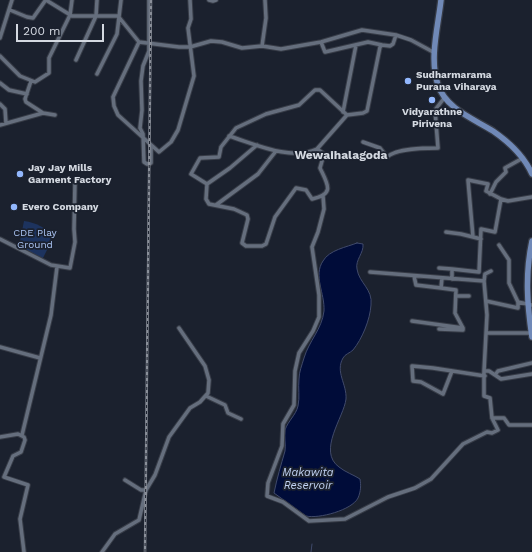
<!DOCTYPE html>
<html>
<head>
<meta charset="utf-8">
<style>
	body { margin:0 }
	#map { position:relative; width:532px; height:552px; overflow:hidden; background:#1b212e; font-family:"Work Sans",sans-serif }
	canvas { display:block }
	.scale { position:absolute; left:16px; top:24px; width:88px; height:18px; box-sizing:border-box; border:2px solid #d4d9e1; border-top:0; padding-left:5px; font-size:12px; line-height:14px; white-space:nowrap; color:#d4d9e1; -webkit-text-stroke:3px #1b212e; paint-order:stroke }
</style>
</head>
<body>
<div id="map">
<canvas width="532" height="552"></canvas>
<div class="scale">200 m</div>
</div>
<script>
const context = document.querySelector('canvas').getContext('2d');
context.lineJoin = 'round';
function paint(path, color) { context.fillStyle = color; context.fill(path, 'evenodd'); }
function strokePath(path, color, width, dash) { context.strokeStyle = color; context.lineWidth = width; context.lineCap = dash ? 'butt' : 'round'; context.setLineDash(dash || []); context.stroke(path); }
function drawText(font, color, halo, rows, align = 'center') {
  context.font = font + ' "Work Sans",sans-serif'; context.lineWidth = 3.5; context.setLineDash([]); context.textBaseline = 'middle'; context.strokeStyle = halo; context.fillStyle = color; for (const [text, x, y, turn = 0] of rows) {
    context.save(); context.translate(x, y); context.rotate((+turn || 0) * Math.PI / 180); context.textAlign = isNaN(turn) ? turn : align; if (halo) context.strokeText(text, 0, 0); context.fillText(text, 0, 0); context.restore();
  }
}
const green = new Path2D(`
	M 24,221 C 37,223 44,227 54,236 L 42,260 L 19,246 Z`);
const water = new Path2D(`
	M 357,243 L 363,244 C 364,253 355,260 357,269 C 359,283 373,289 371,305 C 370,320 362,339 353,350 C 350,353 345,354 343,358 C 335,372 347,384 346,399 C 344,417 317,451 339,467 C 345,472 354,475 360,479 C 361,485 361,491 358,498 C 352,510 319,519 306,516 L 274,493 C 277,478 281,465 285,451 C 286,445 284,437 285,430 C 288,421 296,415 298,406 C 300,397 298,388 299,379 C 299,372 302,365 304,358 C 309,341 322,329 324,311 C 325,293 313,276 323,261 C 329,250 347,247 357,243 Z`);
const stream = new Path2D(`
	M 311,552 L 312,544`);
const minor = new Path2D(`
	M 46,0 L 72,16 L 118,16 L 139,42 L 179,47 L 190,47 L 211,41 L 222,42 L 242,48 L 262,46 L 281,49 L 321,42 L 362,30 L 396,35 L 411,40 L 435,53
	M 149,0 L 149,51 L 143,66 L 141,81 L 142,110 L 140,128 L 143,134 L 144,162 L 147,164 L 151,163 L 151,147
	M 209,0 L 213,1 L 216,0
	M 10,10 L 27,17 L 33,18 L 45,1
	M 0,38 L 12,0
	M 139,42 L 113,97 L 114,106 L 118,115 L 159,152 L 171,142 L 178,130 L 194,76 L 188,28 L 191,19 L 190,0
	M 321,42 L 325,52 L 368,42 L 382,45
	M 262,46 L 266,18 L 265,0
	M 0,56 L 20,76 L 35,82 L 49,73 L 49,58 L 70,15 L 72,0
	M 76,60 L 96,16 L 97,0
	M 97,74 L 117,34 L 121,0
	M 31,81 L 25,99 L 26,102 L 43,113 L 55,115
	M 0,83 L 9,90 L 27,94
	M 0,104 L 5,109 L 6,123
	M 343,112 L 356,45
	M 0,125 L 43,113
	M 229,136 C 255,144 290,161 317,149 L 347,115 L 363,113 L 367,111 L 380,47 L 382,45 L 390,46 L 393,44 L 396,35
	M 363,142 L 380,148 L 387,157 C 397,148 424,148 438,148 L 435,110 L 445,97
	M 317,149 L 324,154 L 320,168 C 328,185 335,194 312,199 L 306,190 L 296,188 L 275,217 L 266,244 L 262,246 L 246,246 L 242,243 L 248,219 L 247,215 L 234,209 L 209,204 L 206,199 L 207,184 L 191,174 L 200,158 L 219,157 L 221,147 L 236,128 L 266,114 L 299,105 L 315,90 L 320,90 L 347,115
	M 207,184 L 230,168 L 257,145
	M 490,194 L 496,182 L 506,172 L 505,168 L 523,158
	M 323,196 L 324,209 L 318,232 L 312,247 L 319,295 L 319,317 L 313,331 L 299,353 L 295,371 L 294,405 L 283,424 L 282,446 L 268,483 L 267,496 L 283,502 L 309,521 L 345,519 L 388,497 L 415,488 L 431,479 L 463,444 L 487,432 L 492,433 L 498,430 L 492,418
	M 216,205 L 258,174 L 276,151
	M 446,232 L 461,234 L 481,239
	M 473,237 L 468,180 L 488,184 L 486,191 L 501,199
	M 0,239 L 51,265 L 70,268 L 75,242 L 74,229 L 75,182
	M 499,245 L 509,260 L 509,283 L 518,302
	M 439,268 L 452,269 L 452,279
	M 452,269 L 479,272 L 481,229 L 495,232 L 501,199 L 508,201 L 532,197
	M 370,272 L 484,281 L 487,315 L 484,371
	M 414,276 L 416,285 L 441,288 L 442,278
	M 484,281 L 485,274 L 491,271
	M 441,288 L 456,290 L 455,313 L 463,328
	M 456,296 L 469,296
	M 486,301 L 518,308 L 518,302 L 532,305
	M 412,321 L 463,328
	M 439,329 L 463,330 L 463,328
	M 486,333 L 532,333
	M 0,347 L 40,358
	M 452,371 L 443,394 L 421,382 L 413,381 L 412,366 L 433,368 L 485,376
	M 532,374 L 501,379 L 489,371 L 484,371 L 484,396 L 490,398 L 492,418 L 504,418 L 509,425 L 532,425
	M 495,375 L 498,371 L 532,363
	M 206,396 L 225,405 L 228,413 L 241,419
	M 22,435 L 51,315 L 57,267
	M 0,437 L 18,434 L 24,437 L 25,440 L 21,452 L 13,456 L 4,477 L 28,485 L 20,519 L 24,552
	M 125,480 L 141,490 L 146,490
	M 102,552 L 115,534 L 139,520 L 146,490 L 155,475 L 169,437 L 190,408 L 200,402 L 208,393 L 209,380 L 205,366 L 179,328`);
const primary = new Path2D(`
	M 441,0 C 438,27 429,59 438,85 C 446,109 474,119 493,131 C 509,142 524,156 532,174
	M 532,241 C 525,274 527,304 532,337`);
const rail = new Path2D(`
	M 145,552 L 151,0`);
const markers = [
	[408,81,4,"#92b7fd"],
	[432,100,4,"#92b7fd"],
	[20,174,4,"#92b7fd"],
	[14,207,4,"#92b7fd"]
];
const poiNames = [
	["Sudharmarama",416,75],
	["Purana Viharaya",416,87],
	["Vidyarathne",432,112,"center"],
	["Pirivena",432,124,"center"],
	["Jay Jay Mills",28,168],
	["Garment Factory",28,180],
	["Evero Company",22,207]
];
const parkNames = [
	["CDE Play",35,233],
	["Ground",35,245]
];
const waterNames = [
	["Makawita",308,473],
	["Reservoir",308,486]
];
const quarterNames = [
	["Wewaihalagoda",341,155]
];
paint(green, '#1d335e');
paint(water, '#000c39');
strokePath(water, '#404a6b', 1);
strokePath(stream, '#404a6b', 1);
strokePath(minor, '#373c47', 5.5);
strokePath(primary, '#373c47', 8);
strokePath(minor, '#656e7d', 3.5);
strokePath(primary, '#7089b7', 5.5);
strokePath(rail, '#8a8f99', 2.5);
strokePath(rail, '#1b212e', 1, [3]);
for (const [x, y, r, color] of markers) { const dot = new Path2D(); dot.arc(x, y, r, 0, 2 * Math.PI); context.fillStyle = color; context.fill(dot); strokePath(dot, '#1b212e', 1.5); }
drawText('bold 10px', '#d4d9e1', '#1b212e', poiNames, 'left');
drawText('10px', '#abc4f3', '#1b212e', parkNames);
drawText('italic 11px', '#c1d2f2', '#1b212e', waterNames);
drawText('bold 12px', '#d4d9e1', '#1b212e', quarterNames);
</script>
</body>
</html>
